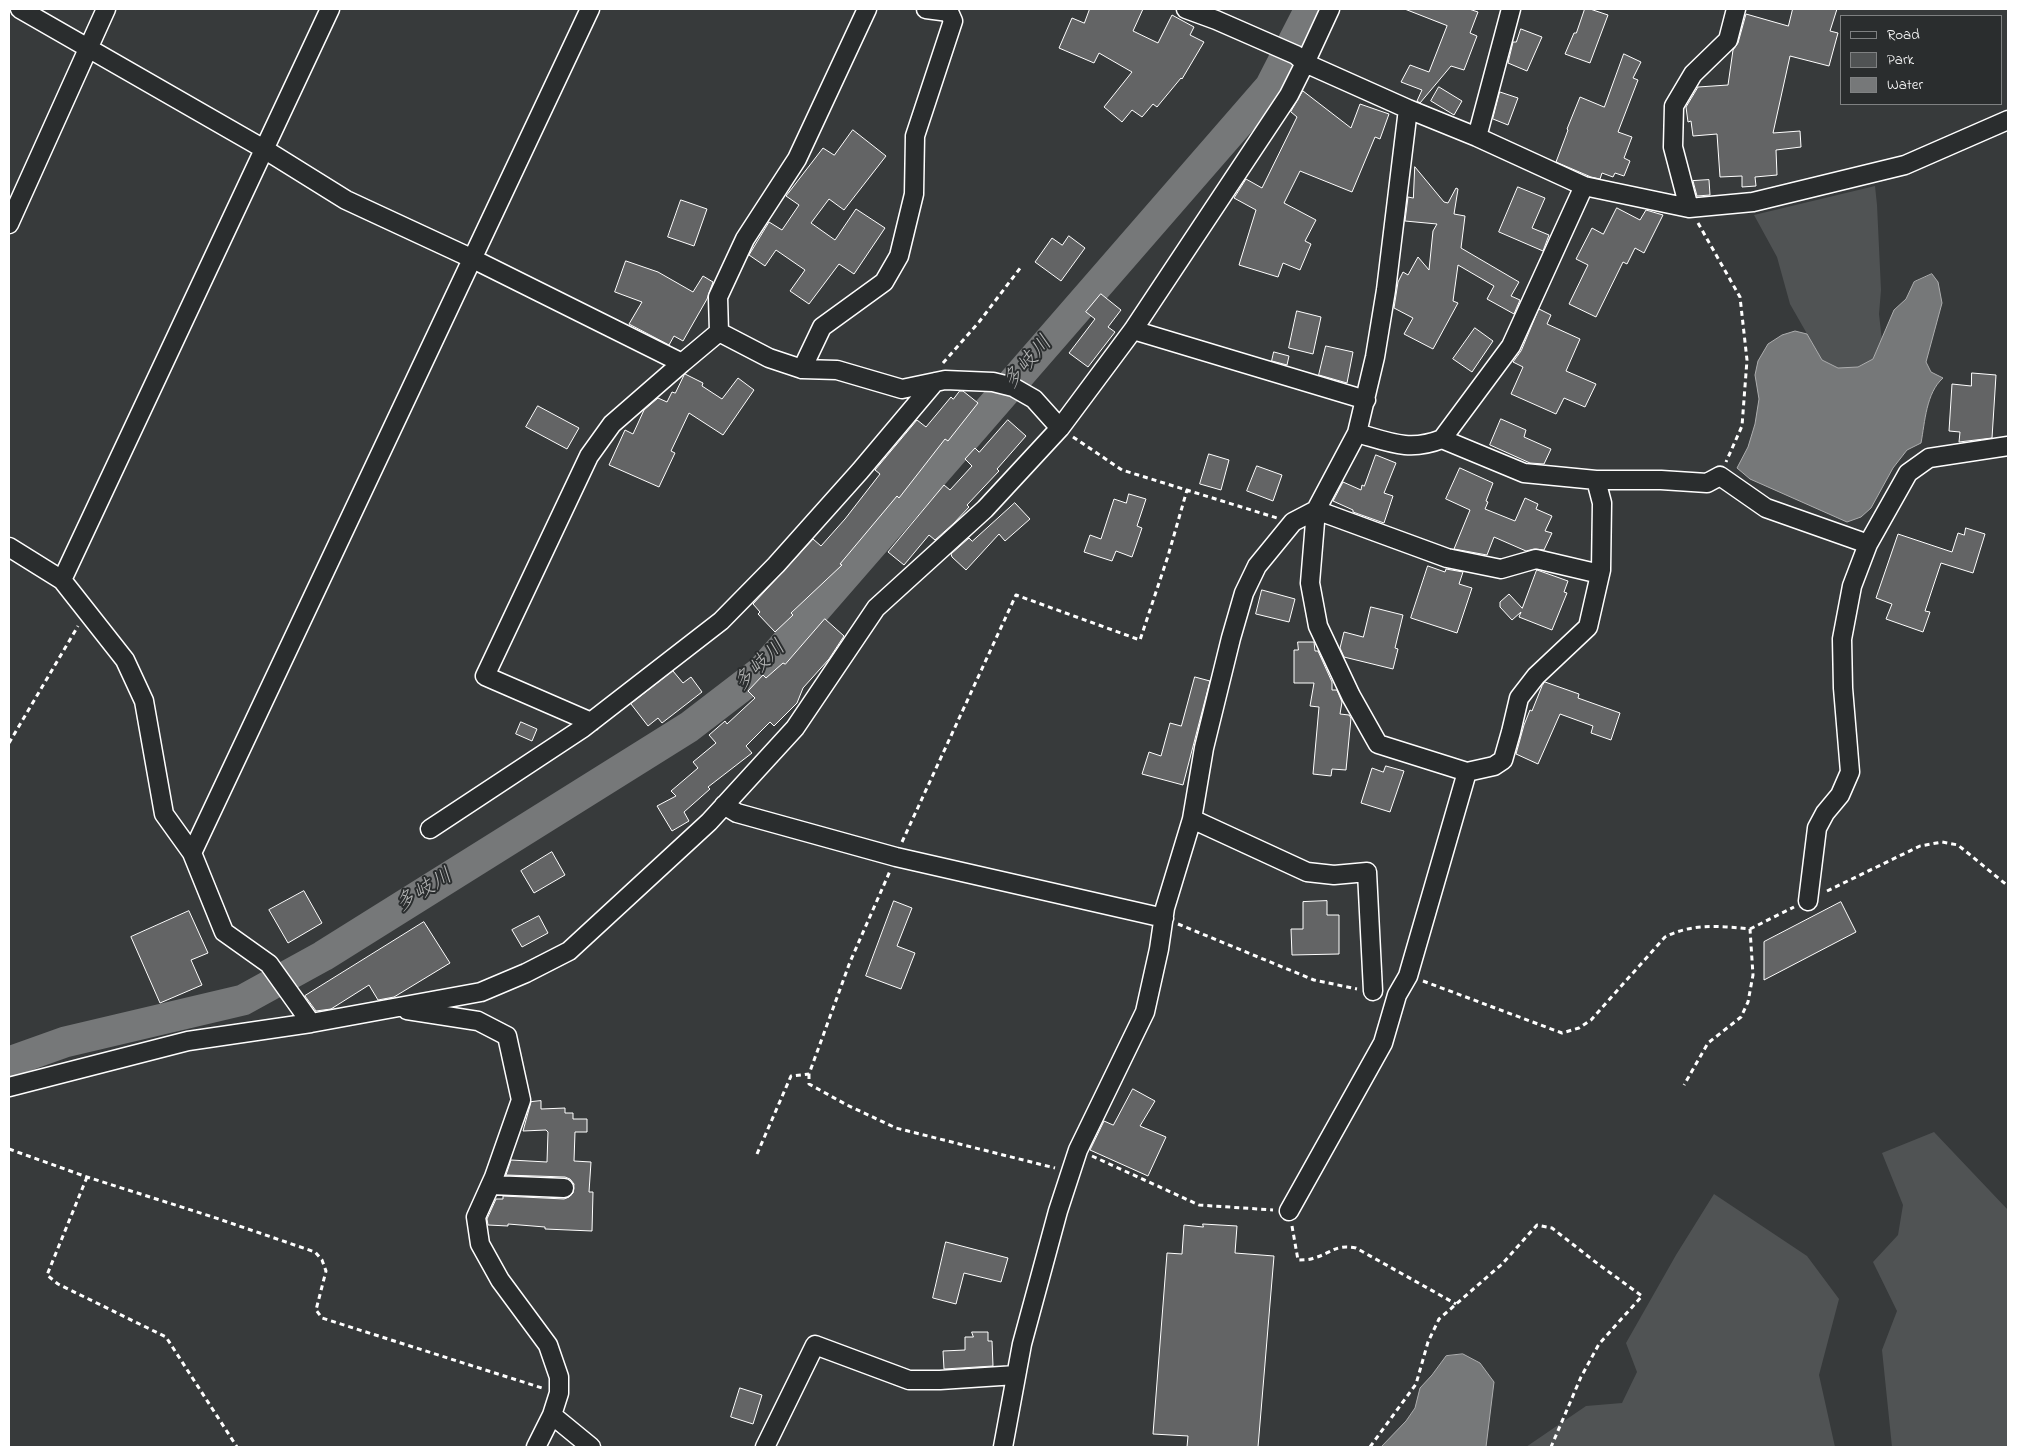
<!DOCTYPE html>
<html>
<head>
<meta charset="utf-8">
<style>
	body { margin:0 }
	#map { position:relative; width:2017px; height:1456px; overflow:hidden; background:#373a3b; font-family:"Indie Flower",sans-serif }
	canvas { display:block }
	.frame { position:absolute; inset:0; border:10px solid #fff; pointer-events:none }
	.legend { position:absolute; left:1840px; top:15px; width:162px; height:90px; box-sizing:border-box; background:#2a2d2e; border:1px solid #7f8182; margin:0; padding:6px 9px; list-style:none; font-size:15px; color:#fff }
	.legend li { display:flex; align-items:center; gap:10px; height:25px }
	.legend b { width:25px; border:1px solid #7f8182 }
</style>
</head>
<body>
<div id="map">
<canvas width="2017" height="1456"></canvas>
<div class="frame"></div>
<ul class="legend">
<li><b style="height:6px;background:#2a2d2e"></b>Road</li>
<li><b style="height:14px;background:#505354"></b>Park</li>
<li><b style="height:14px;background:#767879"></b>Water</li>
</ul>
</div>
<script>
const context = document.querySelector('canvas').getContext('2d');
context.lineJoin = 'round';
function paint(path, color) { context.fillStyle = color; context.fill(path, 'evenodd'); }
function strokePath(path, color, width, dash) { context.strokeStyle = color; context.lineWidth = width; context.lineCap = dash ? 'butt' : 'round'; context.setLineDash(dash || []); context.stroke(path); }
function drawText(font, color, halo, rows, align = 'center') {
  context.font = font + ' "Indie Flower","Klee One",sans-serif'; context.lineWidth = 4; context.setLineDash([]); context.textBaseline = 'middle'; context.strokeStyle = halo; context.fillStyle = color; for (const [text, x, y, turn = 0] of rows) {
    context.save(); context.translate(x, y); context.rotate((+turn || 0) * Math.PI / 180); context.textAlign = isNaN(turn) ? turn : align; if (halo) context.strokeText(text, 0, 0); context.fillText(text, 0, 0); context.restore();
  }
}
const green = new Path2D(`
	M 1875,186 L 1877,205 L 1881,290 L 1879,314 L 1882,341 L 1873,359 L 1858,367 L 1838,368 L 1822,360 L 1790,304 L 1777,257 L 1754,215 Z
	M 1934,1132 L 2008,1210 L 2008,1447 L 1892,1447 L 1882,1350 L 1897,1311 L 1873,1262 L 1898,1235 L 1903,1205 L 1882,1153 Z
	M 1714,1194 L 1807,1256 L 1839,1299 L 1819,1375 L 1835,1447 L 1526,1447 L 1586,1406 L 1622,1403 L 1637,1372 L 1626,1343 L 1676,1255 Z`);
const water = new Path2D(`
	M 1932,274 L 1938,282 L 1942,303 L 1926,362 L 1931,372 L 1943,378 C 1926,393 1925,422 1921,443 L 1907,450 L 1893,468 L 1871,508 L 1861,517 L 1847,522 L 1750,479 L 1737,468 L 1748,447 L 1755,424 L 1759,399 L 1755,375 L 1758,361 L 1768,344 L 1782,335 L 1795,331 L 1807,334 L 1822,360 L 1838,368 L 1858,367 L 1873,359 L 1894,310 L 1906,299 L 1914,282 Z
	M 1463,1354 L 1480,1363 L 1494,1382 L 1486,1447 L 1381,1447 L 1406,1421 L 1415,1408 L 1420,1388 L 1432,1375 L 1446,1356 Z`);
const river = new Path2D(`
	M 9,1062 L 65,1042 L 243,1000 L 323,956 L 689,727 L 762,671 L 1270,87 L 1310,9`);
const building = new Path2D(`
	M 1090,9 L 1143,9 L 1133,31 L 1158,43 L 1172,15 L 1194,27 L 1190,35 L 1204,42 L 1182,79 L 1181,78 L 1157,107 L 1153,104 L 1142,117 L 1132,110 L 1122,122 L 1104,107 L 1132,72 L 1099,53 L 1094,63 L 1059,48 L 1072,18 L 1084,23 Z
	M 1405,9 L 1469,9 L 1478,12 L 1470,33 L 1477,36 L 1464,70 L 1451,66 L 1420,103 L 1417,101 L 1422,90 L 1401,82 L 1410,65 L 1429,72 L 1447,26 Z
	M 1585,9 L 1590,9 L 1608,15 L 1590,63 L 1565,54 L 1574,33 L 1576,33 Z
	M 1793,9 L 1837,9 L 1830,31 L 1838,33 L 1829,66 L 1790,56 L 1773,133 L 1800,131 L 1801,147 L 1776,150 L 1777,175 L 1755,177 L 1756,186 L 1742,187 L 1742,176 L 1720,177 L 1717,134 L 1693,136 L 1691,121 L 1688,122 L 1686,107 L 1698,87 L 1728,85 L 1733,50 L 1738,43 L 1746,14 L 1788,26 Z
	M 1521,29 L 1542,37 L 1527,71 L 1508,63 L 1513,42 L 1516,42 Z
	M 1624,54 L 1641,62 L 1633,78 L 1638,80 L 1618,132 L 1632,137 L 1624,158 L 1630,161 L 1624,176 L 1615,173 L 1613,177 L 1602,173 L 1600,179 L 1591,177 L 1556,162 L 1568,130 L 1567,129 L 1580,97 L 1604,107 Z
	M 1439,87 L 1462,101 L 1454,115 L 1431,101 Z
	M 1303,91 L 1351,128 L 1360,104 L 1389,114 L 1380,139 L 1375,137 L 1352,192 L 1300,171 L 1284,203 L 1316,220 L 1305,241 L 1311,244 L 1300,270 L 1283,263 L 1278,277 L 1239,265 L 1256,210 L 1234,198 L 1246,179 L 1262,188 L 1297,117 L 1291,112 Z
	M 1500,92 L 1518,98 L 1508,125 L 1493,119 Z
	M 853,130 L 886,156 L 844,210 L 829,199 L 811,223 L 835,240 L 856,209 L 885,228 L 854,274 L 839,264 L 809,304 L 790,291 L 805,270 L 776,250 L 765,266 L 749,255 L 769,222 L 782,230 L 799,205 L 786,196 L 823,148 L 834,155 Z
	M 1415,167 L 1444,202 L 1448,203 L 1456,188 L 1458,189 L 1454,214 L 1465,216 L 1461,248 L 1519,282 L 1511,296 L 1520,300 L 1514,314 L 1487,299 L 1494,286 L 1458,265 L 1453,301 L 1458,303 L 1433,349 L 1404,334 L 1413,318 L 1394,308 L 1398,282 L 1403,272 L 1408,275 L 1418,257 L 1429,270 L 1433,231 L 1437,224 L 1405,221 L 1408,197 L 1413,198 Z
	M 1709,180 L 1710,195 L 1697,196 L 1693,181 Z
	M 1518,187 L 1545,198 L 1532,228 L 1549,235 L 1543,251 L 1499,232 Z
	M 681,200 L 707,209 L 694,246 L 668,237 Z
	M 1617,208 L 1640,220 L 1646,210 L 1663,215 L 1644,253 L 1635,248 L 1627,264 L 1623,262 L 1596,317 L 1569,304 L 1588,265 L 1576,259 L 1592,228 L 1603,234 Z
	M 1069,236 L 1085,248 L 1061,281 L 1035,262 L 1052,238 L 1062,245 Z
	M 626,261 L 658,272 L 693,292 L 703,276 L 713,282 L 707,299 L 683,341 L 674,336 L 669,345 L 629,324 L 642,302 L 615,292 Z
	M 1101,294 L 1121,310 L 1108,327 L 1115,332 L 1088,367 L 1069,353 L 1095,319 L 1086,312 Z
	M 1539,309 L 1551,315 L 1547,324 L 1580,339 L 1566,371 L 1596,384 L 1585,407 L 1564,398 L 1556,414 L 1511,394 L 1523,367 L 1513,362 L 1521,351 Z
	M 1297,311 L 1321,317 L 1313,354 L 1289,348 Z
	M 1475,328 L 1493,341 L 1472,372 L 1453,359 Z
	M 1326,346 L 1353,352 L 1347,383 L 1319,375 Z
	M 1274,352 L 1289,356 L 1287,365 L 1272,361 Z
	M 1972,373 L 1996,375 L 1992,438 L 1959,442 L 1960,432 L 1949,431 L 1952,384 L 1971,386 Z
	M 685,374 L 703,383 L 702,386 L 722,399 L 738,378 L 754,390 L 723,435 L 689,413 L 671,451 L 675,453 L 659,487 L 609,465 L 625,430 L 633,434 L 644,410 L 658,398 L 667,402 L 672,392 L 675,393 Z
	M 960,391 L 963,391 L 978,403 L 948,441 L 945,439 L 899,498 L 897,496 L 840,564 L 842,565 L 791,613 L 793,615 L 775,632 L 758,614 L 760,612 L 753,604 L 813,539 L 821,546 L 845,519 L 880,474 L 875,470 L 917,420 L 926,427 L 951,397 L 953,399 Z
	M 538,406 L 579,428 L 567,449 L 526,427 Z
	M 1501,419 L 1526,430 L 1524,437 L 1551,449 L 1544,464 L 1530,463 L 1490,445 Z
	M 1008,420 L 1026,436 L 997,469 L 999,471 L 967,505 L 969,507 L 954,523 L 935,540 L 929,535 L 904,565 L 888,552 L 944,485 L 950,490 L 972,466 L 965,459 L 975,448 L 979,452 Z
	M 1209,454 L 1229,460 L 1221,490 L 1200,484 Z
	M 1376,455 L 1396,463 L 1384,493 L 1393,496 L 1384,523 L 1353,512 L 1353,510 L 1333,501 L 1343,482 L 1361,490 L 1362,485 L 1364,486 Z
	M 1257,466 L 1282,475 L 1273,501 L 1247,491 Z
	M 1460,468 L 1493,483 L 1486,501 L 1488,502 L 1485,509 L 1515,521 L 1525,498 L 1538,504 L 1536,509 L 1552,516 L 1545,531 L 1552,533 L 1544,550 L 1534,549 L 1526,551 L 1494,537 L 1487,555 L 1454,549 L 1470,510 L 1446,499 Z
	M 1129,494 L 1146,499 L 1137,526 L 1142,528 L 1132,557 L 1116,551 L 1112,561 L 1084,552 L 1090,535 L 1101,539 L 1114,499 L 1126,503 Z
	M 1015,503 L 1030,519 L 1005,541 L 999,534 L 966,570 L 952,557 L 951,554 L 969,538 L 972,541 Z
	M 1966,528 L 1985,534 L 1973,573 L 1941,563 L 1925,611 L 1930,612 L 1923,632 L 1886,619 L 1892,604 L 1876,598 L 1898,534 L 1952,552 L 1958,533 L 1964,535 Z
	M 1428,566 L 1445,572 L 1446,569 L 1463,572 L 1459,584 L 1472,588 L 1457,633 L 1411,618 Z
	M 1537,570 L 1568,581 L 1564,592 L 1567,593 L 1552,630 L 1519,617 L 1521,612 L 1512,620 L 1500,607 L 1500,602 L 1509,594 L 1522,608 Z
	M 1262,590 L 1295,599 L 1289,622 L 1256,614 Z
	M 1371,607 L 1403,615 L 1395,648 L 1398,649 L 1393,669 L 1344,657 L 1340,648 L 1344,632 L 1363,637 Z
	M 825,619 L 844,636 L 829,659 L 803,688 L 797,703 L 774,726 L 770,722 L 746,746 L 752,753 L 708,787 L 710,789 L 684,812 L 689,821 L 672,831 L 657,806 L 676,796 L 671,791 L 698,768 L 693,762 L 716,743 L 709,735 L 725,721 L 727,724 L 755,698 L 748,691 L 763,675 L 766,678 L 783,663 L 785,664 Z
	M 1298,642 L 1314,642 L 1315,651 L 1318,651 L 1332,682 L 1332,690 L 1337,690 L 1342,702 L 1340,714 L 1349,715 L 1351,718 L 1346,770 L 1332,769 L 1331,776 L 1313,774 L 1319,707 L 1310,706 L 1314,683 L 1294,683 L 1294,650 L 1298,650 Z
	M 673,671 L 683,683 L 691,677 L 702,692 L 662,723 L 658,718 L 648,726 L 631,704 Z
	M 1195,677 L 1210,681 L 1183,785 L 1142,774 L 1149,752 L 1161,756 L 1170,723 L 1181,726 Z
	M 1545,682 L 1579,694 L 1578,698 L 1620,713 L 1611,740 L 1591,733 L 1593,726 L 1560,714 L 1538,764 L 1516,754 L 1524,725 L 1530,710 L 1532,711 L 1542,686 Z
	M 521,722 L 537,729 L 532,741 L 516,734 Z
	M 1386,766 L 1404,771 L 1390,812 L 1361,803 L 1372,768 L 1383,772 Z
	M 552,852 L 565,875 L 534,893 L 521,871 Z
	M 304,891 L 322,923 L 288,943 L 269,910 Z
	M 894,901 L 912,908 L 897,946 L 915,953 L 901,989 L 866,976 Z
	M 1327,901 L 1327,915 L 1339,915 L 1339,954 L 1292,955 L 1291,929 L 1303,929 L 1303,902 Z
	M 1841,902 L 1856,932 L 1764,980 L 1764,942 Z
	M 189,911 L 208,953 L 191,960 L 202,985 L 160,1003 L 131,937 Z
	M 539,916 L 548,933 L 522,947 L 512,930 Z
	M 424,922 L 450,963 L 394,997 L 378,1000 L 369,985 L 331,1009 L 316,1011 L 305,996 Z
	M 1133,1089 L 1155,1101 L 1140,1126 L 1166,1137 L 1148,1176 L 1090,1150 L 1104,1121 L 1113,1125 Z
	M 541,1101 L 541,1109 L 565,1108 L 565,1113 L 573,1113 L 573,1119 L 587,1119 L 587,1132 L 575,1132 L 574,1161 L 591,1162 L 589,1192 L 593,1192 L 592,1231 L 545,1229 L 545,1227 L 508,1224 L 508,1226 L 488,1225 L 487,1219 L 496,1199 L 503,1199 L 503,1196 L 564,1199 L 569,1197 L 573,1193 L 574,1184 L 570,1179 L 565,1177 L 506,1175 L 511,1160 L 547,1162 L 548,1132 L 546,1130 L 523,1131 L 531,1102 Z
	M 1203,1224 L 1237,1226 L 1235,1253 L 1274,1256 L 1258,1447 L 1187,1447 L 1188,1436 L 1153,1434 L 1167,1253 L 1182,1254 L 1184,1225 L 1203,1227 Z
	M 946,1242 L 1008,1258 L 1001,1282 L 964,1273 L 956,1304 L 933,1298 Z
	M 972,1332 L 988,1332 L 988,1341 L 992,1341 L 993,1366 L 944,1369 L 943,1351 L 965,1350 L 965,1337 L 973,1337 Z
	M 740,1388 L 762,1395 L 753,1424 L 731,1417 Z`);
const path = new Path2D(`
	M 1698,223 L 1740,297 L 1747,360 L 1742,426 L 1726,462
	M 943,363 L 979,322 L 1021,267
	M 1073,437 L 1122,470 L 1277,518
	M 9,743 L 78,626
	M 902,842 L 1016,595 L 1140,640 L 1168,556 L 1187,490
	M 1827,891 L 1920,846 L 1942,842 L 1958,845 L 2008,886
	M 1178,924 L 1314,980 L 1357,989
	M 1750,929 L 1794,907
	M 1423,981 L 1562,1033 L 1579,1028 L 1591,1020 L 1665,937 C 1692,923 1721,926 1750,929 L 1753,975 L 1748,1002 L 1741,1017 L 1708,1043 L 1684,1085
	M 809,1074 L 809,1084 L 847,1105 L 896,1128 L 1055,1168
	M 9,1149 L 87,1177 L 213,1217 L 315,1252 L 322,1260 L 326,1271 L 316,1310 L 322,1318 L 542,1388
	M 757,1154 L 791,1076 L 809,1074 L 850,962 L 890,871
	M 1092,1156 L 1199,1205 L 1273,1210
	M 87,1177 L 47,1275 L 58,1284 L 166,1337 L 237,1447
	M 1292,1226 L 1298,1260 C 1303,1260 1309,1260 1314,1258 C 1332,1253 1335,1244 1356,1248 L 1456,1304
	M 1370,1447 L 1416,1384 L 1428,1342 L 1439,1319 L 1502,1264 L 1537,1225 L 1552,1228 L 1598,1264 L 1642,1296 L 1599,1344 L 1581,1377 L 1551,1447`);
const street = new Path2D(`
	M 20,9 L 264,149 L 346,200 L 471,258 L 682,363 L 719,332
	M 1186,9 L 1216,20 L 1296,55 L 1305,63 L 1408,109 L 1477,137 L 1584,186 L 1689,208 L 1753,202 L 1905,165 L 2008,120
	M 1477,137 L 1511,9
	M 1689,208 L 1673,147 L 1674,106 L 1693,74 L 1728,40 L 1736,9
	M 9,224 L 106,9
	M 1133,330 L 1366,400
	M 719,332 L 769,358 L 802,369 L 837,370 L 902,389 L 945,380 L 993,382 L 1013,387 L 1034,399 L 1060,428
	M 719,332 L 718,297 L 745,239 L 797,159 L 867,9
	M 802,369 L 822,327 L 884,282 L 899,256 L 914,194 L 915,136 L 953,21 L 949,12 L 926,9
	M 1357,433 C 1389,442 1409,452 1442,439 L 1511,346 L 1584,186
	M 1442,439 L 1524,473 L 1596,480 L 1661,480 L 1707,483 L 1720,476 L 1766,508 L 1868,544 L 1908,473 L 1929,458 L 2008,446
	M 9,547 L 62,580 L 125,660 L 144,701 L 164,814 L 192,853 L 224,932 L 269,964 L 311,1023
	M 62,580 L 330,9
	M 591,722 L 485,676 L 589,456 L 612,424 L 682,363
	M 1467,772 L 1494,766 L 1503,760 L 1511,732 L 1519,698 L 1536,676 L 1588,627 L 1601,570 L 1602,503 L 1596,480
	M 724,805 L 737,813 L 896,857 L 1164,918
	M 1192,819 L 1307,872 L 1334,875 L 1367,872 L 1373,991
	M 430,829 L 583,728 L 721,621 L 776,565 L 860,471 L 935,382
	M 192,853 L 590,9
	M 1808,901 L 1817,828 L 1825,813 L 1840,795 L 1850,772 L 1843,688 L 1842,639 L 1852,586 L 1868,544
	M 407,1010 L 478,1021 L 507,1036 L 521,1100 L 494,1177 L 476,1217 L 480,1244 L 500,1280 L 548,1345 L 559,1377 L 559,1393 L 552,1415 L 536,1447
	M 9,1087 L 188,1041 L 311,1023 L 481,992 L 526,973 L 569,951 L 709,822 L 795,728 L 876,608 L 985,509 L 1060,428 L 1133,330 L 1289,95 L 1305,63 L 1330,9
	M 491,1185 L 564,1188
	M 1289,1211 L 1383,1043 L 1397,995 L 1408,976 L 1467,772 L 1378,744 L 1351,696 L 1318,626 L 1310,583 L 1316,510 L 1357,433 L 1375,357 L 1386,290 L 1408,109
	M 552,1415 L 591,1447
	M 765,1447 L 815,1345 L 909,1380 L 940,1380 L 1016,1375
	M 1003,1447 L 1022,1344 L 1058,1211 L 1078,1150 L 1145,1012 L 1159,949 L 1165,908 L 1192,819 L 1204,748 L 1231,638 L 1244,593 L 1257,566 L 1293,522 L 1316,510 L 1447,558 L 1501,569 L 1536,559 L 1600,574`);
const waterNames = [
	["多岐川",1029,364,-49],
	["多岐川",761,667,-44],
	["多岐川",425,892,-32]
];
paint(green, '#505354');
paint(water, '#767879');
strokePath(water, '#adaeaf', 1);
strokePath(river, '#767879', 31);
paint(building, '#636465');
strokePath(building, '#fff', 1);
strokePath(street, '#fff', 21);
strokePath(path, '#fff', 3, [5, 4]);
strokePath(street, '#2a2d2e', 18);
drawText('italic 21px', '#b4b5b5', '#2a2d2e', waterNames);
</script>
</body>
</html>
